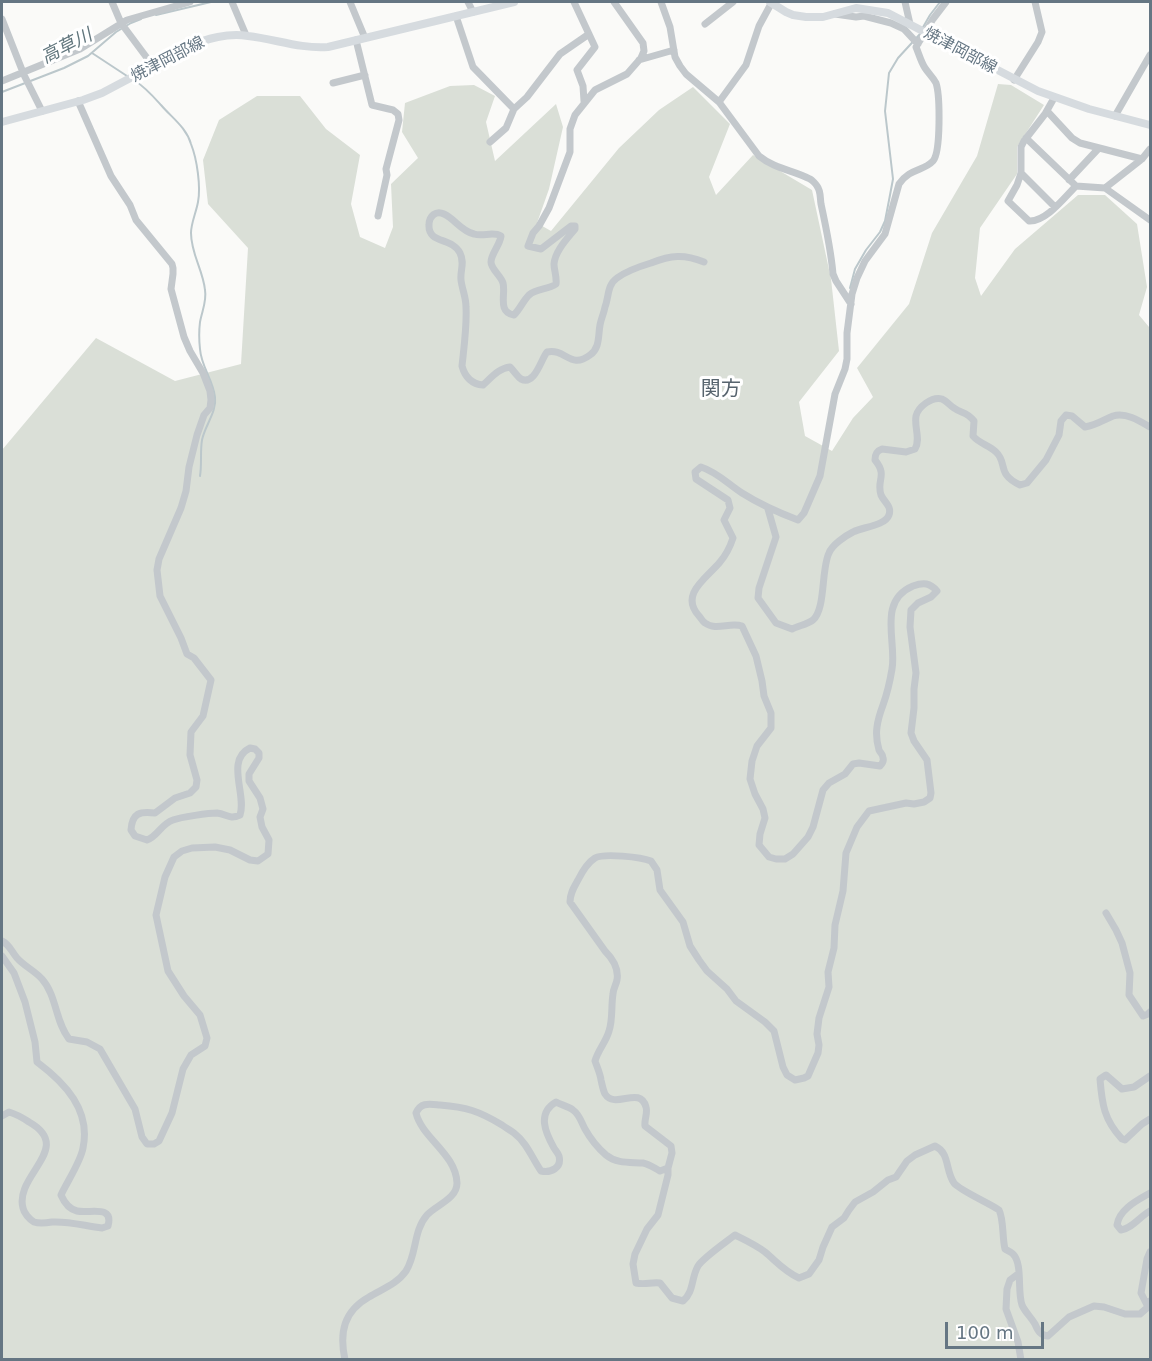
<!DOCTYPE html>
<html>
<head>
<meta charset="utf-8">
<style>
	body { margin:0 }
	#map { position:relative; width:1152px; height:1361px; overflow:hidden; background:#fafaf8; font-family:"DejaVu Sans",sans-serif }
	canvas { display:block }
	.frame { position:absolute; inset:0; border:3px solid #657683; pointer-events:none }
	.scale { position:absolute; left:945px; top:1322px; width:99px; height:27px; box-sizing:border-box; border:3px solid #657683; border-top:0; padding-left:8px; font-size:18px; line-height:21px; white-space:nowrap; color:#657683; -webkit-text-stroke:4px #fff; paint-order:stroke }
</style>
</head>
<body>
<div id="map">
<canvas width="1152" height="1361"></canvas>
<div class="frame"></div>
<div class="scale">100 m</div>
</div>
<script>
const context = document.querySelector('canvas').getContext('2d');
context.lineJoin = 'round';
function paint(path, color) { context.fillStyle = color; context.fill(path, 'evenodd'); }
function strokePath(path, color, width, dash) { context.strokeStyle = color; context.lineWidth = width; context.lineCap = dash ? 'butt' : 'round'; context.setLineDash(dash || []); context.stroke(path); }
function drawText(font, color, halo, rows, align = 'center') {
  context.font = font + ' "DejaVu Sans","Noto Sans JP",sans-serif'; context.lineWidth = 6; context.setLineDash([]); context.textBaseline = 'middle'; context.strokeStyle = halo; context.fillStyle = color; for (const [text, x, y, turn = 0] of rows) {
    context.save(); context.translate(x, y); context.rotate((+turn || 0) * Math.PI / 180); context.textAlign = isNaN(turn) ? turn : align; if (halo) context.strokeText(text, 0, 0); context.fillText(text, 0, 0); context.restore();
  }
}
const green = new Path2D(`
	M 998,84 L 1011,85 L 1044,105 L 1017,147 L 1017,174 L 980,228 L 975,278 L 981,296 L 1015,249 L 1078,195 L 1105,195 L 1137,224 L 1147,287 L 1139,315 L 1149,327 L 1150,327 L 1150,1359 L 2,1360 L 2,450 L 96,338 L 175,381 L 241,364 L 248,248 L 208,204 L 203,160 L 219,120 L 257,96 L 300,96 L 326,129 L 360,155 L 351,204 L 360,237 L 385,248 L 393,227 L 391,184 L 418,158 L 402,132 L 405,103 L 450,86 L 474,85 L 495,96 L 486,122 L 495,161 L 556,104 L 563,127 L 549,189 L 537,223 L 551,231 L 619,148 L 659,110 L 693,87 L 730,124 L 709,177 L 716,195 L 753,155 L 812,190 L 831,279 L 839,351 L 799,402 L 805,436 L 832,451 L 853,418 L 873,397 L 857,368 L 909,304 L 932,233 L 977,156 Z`);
const stream = new Path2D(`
	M 156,15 L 211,2
	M 922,29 L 930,15 L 940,2
	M 92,53 L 127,76
	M 134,80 C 145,87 152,95 161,105 C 172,118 186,127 191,144 C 197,159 201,187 198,202 C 196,213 191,223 191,233 C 191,254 203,270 205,290 C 207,301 202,311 200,322 C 199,330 199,340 200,349 C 201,366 213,380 215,397 C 217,412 205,425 202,440 C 200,452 202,464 200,476
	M 2,92 L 64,68 L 88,56 L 116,32 L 131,23 L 141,19
	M 850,288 L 855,269 L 866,250 L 880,232 L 885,221 L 890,195 L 893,179 L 885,111 L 889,73 L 898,58 L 920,34`);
const minor = new Path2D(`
	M 112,2 L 121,23 L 153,66
	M 232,2 L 246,35
	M 350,2 L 365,38
	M 468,2 L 473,12
	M 574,2 L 595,47 L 577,70 L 583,86 L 584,101
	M 614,2 L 643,43 L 644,51 L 641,58 L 627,74 L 595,90 L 575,115 L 570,129 L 570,152 L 549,208 L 539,226 L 533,233 L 528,246 L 541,249 L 571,226 L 575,226 L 575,229 C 567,239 555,251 554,264 C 554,270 557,277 556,284 C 548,290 537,288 529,295 C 523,301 520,309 514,315 C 497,312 506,294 503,283 C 501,276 491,269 491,262 C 491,254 500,245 501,236 C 493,231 483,237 474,234 C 461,231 455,219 444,214 C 436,210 429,216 429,225 C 428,244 452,237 460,253 C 465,263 460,270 461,280 C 462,289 466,297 466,307 C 467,326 464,347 462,366 C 465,377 471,384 483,385 C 491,378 499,368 510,367 C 514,371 517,376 521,379 C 535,386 541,359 547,352 C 566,348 570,370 590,355 C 600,348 598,336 600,325 C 601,319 604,313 605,307 C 609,297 607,285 617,278 C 625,272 641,266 651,263 C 671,255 684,254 704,262
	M 661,2 L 670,27 L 675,57 L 680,66 L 686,74 L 719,102 L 759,156 C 775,169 793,170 810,179 C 812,180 816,184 817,186 C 821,191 820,198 821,204 C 826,227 831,250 833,274 L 836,281 L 851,304
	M 905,2 L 910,24
	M 835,14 L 856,17 L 864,16 L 891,23 L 904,29 L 918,44
	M 456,16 L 473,67 L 514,109
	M 2,19 L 24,75 L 42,111
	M 705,24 L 733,2
	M 356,40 L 372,105 L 393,110 L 398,114 L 399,120 L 386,169 L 387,175 L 378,216
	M 639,60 L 674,50
	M 1014,80 L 1038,42 L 1042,32 L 1035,2
	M 2,81 L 80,49 L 127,20 L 190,2
	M 333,83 L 365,75
	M 1054,98 L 1045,114 L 1024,141 L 1021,147 L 1021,173 L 1017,185 L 1008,201 L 1029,221 C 1046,222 1064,198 1076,186 L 1105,188
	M 719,102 L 746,65 L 759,26 L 772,2
	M 1047,111 L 1072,138 L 1080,143 L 1142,159
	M 1115,116 L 1150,55
	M 1026,138 L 1076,186
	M 490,142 L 506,128 L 514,109 L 527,97 L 560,54 L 589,34
	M 1150,149 L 1142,159 L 1105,188 L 1150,220
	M 1021,173 L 1055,207
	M 1069,180 L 1099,148
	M 768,509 L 776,537 L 759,588 L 758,598 L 776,623 L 792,629 C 798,626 808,624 813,620 C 826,608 821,569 829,553 C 832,545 845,536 853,532 C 862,527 885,526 889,515 C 892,506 884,502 881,495 C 876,480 888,476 875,460 C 875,455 876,451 882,449 L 906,452 L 915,449 C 921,439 914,428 916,416 C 918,407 932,396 942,399 C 947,401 950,406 954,408 C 962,414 966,411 974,421 L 973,436 C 980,444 989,445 996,452 C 1008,463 996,474 1020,485 L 1027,483 L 1046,460 L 1059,435 L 1061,421 L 1066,415 L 1072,416 L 1085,427 C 1097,425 1103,420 1113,416 C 1126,412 1140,421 1150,427
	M 1106,913 L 1116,930 L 1122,943 L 1130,973 L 1129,995 L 1143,1016 L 1148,1014 L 1150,1012
	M 2,941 C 10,945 11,951 17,958 C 24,966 35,971 42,979 C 57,996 55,1021 69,1039 L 87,1042 L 100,1049 L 135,1109 L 142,1137 L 147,1144 L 154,1144 L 159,1141 L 172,1113 L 183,1069 L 191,1055 L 205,1046 L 207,1038 L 200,1015 L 184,996 L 168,971 L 156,915 L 165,877 L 174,857 L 182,851 L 192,848 L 215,847 L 230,850 L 250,860 L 258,861 L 268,854 L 269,840 L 262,827 L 260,817 L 263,809 L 260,798 L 249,781 L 249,774 L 259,758 L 259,753 L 255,749 L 250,748 C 225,760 247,795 240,815 C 229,820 227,814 217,813 C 209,813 181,817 173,820 C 161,824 158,836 147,840 L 135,836 L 131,830 C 132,813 140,811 155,813 L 175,798 L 190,793 L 196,787 L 197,780 L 190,755 L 191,732 L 203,716 L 211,680 L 194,658 L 187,654 L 181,638 L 160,596 L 157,570 L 159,559 L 181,508 L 186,491 L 189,467 L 197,435 L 204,415 L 210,408 L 211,400 L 210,391 L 203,373 L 190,351 L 184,337 L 171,289 L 173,274 L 173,268 L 172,264 L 136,220 L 130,205 L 111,176 L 78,101
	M 2,956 L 14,973 L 25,1002 L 35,1042 L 37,1062 C 65,1083 91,1110 83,1148 C 81,1161 67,1182 61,1195 C 64,1202 69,1209 77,1211 C 89,1214 114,1204 108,1226 L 102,1228 C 85,1226 69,1221 52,1222 C 46,1223 40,1224 34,1222 C 29,1219 24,1213 23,1208 C 14,1175 75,1148 29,1122 C 23,1118 16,1114 9,1112 L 2,1116
	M 1150,1076 L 1134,1087 L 1122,1089 L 1106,1075 L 1100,1079 C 1102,1104 1104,1120 1122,1139 L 1125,1140 L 1142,1124 L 1150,1119
	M 668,1168 L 668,1175 L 658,1215 L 647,1229 L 635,1254 L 633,1264 L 636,1283 C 645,1285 651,1282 660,1283 L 672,1298 L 683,1301 C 694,1292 691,1278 698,1266 C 703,1258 726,1242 735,1235 C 745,1240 756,1245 765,1252 C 777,1262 784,1271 799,1278 L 809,1274 L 819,1260 L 823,1247 L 832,1227 L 844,1218 L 849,1210 L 855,1202 L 873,1192 L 888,1180 L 896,1177 L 907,1161 L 915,1155 L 935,1146 C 950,1153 945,1170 954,1183 C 959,1190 989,1203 999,1210 C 1004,1220 1002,1237 1005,1249 C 1006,1250 1013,1253 1013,1254 C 1023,1264 1017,1291 1022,1305 C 1025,1312 1031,1317 1035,1324 C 1038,1331 1040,1335 1048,1336 L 1069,1317 L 1094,1306 L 1104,1307 L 1125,1314 L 1140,1314 L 1148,1307 L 1150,1301
	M 1150,1193 C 1138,1200 1119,1209 1117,1225 L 1121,1230 C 1133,1228 1139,1217 1150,1211
	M 1018,1274 L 1010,1280 L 1007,1289 L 1006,1309 L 1018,1342 L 1021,1360
	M 1148,1307 L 1141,1293 L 1147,1259 L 1150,1252
	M 345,1360 C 339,1332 344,1311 369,1297 C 382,1289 397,1284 406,1271 C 417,1254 413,1231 427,1215 C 436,1205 457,1199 457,1183 C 456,1154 422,1138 416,1113 C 421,1102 429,1104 440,1105 C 466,1107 479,1111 502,1125 C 506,1128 510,1130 514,1133 C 527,1143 532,1158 541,1171 C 551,1173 562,1168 559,1156 C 558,1153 555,1150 554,1148 C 545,1132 537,1113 556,1102 C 561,1105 568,1106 573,1110 C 580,1115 581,1122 585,1129 C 590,1138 599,1149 606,1155 C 617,1164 630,1162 643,1163 C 649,1164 654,1168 660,1171 L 668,1168 L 672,1153 L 671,1146 L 645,1126 C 644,1120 648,1113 646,1107 C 640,1085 615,1110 605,1094 C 603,1090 602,1084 601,1080 C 600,1073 597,1067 595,1061 C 598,1050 606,1042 609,1031 C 613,1019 611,1006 613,994 C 613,989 616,985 617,980 C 619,968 613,959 605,951 L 570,902 C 570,893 574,887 578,880 C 582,872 587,863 595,858 C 604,853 641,857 651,861 L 657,870 L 660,890 L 683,922 L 690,946 L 699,960 L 707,971 L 727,989 L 736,1001 L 765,1022 L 774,1031 L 783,1067 L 787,1075 L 795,1080 L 804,1078 L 808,1076 L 818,1053 L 819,1045 L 817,1034 L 819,1018 L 829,987 L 828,972 L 834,948 L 835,925 L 843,891 L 846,853 L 857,827 L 869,811 L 906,803 L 914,804 L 924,802 L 930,798 L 931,793 L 927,760 L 914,741 L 911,733 L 914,708 L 914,689 L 916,673 L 910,627 L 911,610 L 918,603 L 931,597 L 937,591 C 930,583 924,582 913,586 C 877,601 897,642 892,669 C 890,681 887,694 883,705 C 880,713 878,719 877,727 C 876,734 877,743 879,750 C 881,754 883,754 883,758 C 884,761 882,764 880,766 L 859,763 L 853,764 L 845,774 L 829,783 L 823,790 L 813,827 L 808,837 L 793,854 L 785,859 L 776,859 L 769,857 L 759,845 L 760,834 L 765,818 L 763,809 L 755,794 L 750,779 L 752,761 L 757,746 L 771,728 L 771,713 L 764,696 L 762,681 L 756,656 L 742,626 C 730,622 716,631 705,623 C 702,621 701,618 699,616 C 679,594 707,578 720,562 C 726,555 730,547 733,538 L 724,520 L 730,508 L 728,500 L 696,479 L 695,472 L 701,467 C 717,472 728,484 742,493 C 761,505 777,512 798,520 L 804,513 L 820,476 L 835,394 L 845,369 L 847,359 L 847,333 L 852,294 L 857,278 L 865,261 L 885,234 L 899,184 C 910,168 924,171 933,161 C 941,152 940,95 936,83 C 933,77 929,74 925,68 C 921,62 919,54 916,47 L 933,19 L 946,2`);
const major = new Path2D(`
	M 770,2 L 786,12 L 793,15 L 806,17 L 823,17 L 856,8 L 888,13 L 1038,91 L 1089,109 L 1150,125
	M 2,122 L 83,100 L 102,93 L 189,47 C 206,38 229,33 248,36 C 275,39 300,49 328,47 L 514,2`);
const streetNames = [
	["焼津岡部線",960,51,28],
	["焼津岡部線",168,60,-27]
];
const waterNames = [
	["高草川",67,47,-27]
];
const quarterNames = [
	["関方",721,390]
];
paint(green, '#dadfd7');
strokePath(stream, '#bbc7cb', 2);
strokePath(minor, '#c3c8cc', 7);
strokePath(major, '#d6dbdf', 8);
drawText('16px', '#657683', '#fff', streetNames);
drawText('italic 18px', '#60757c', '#fff', waterNames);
drawText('20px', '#57646e', '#fff', quarterNames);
</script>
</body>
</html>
